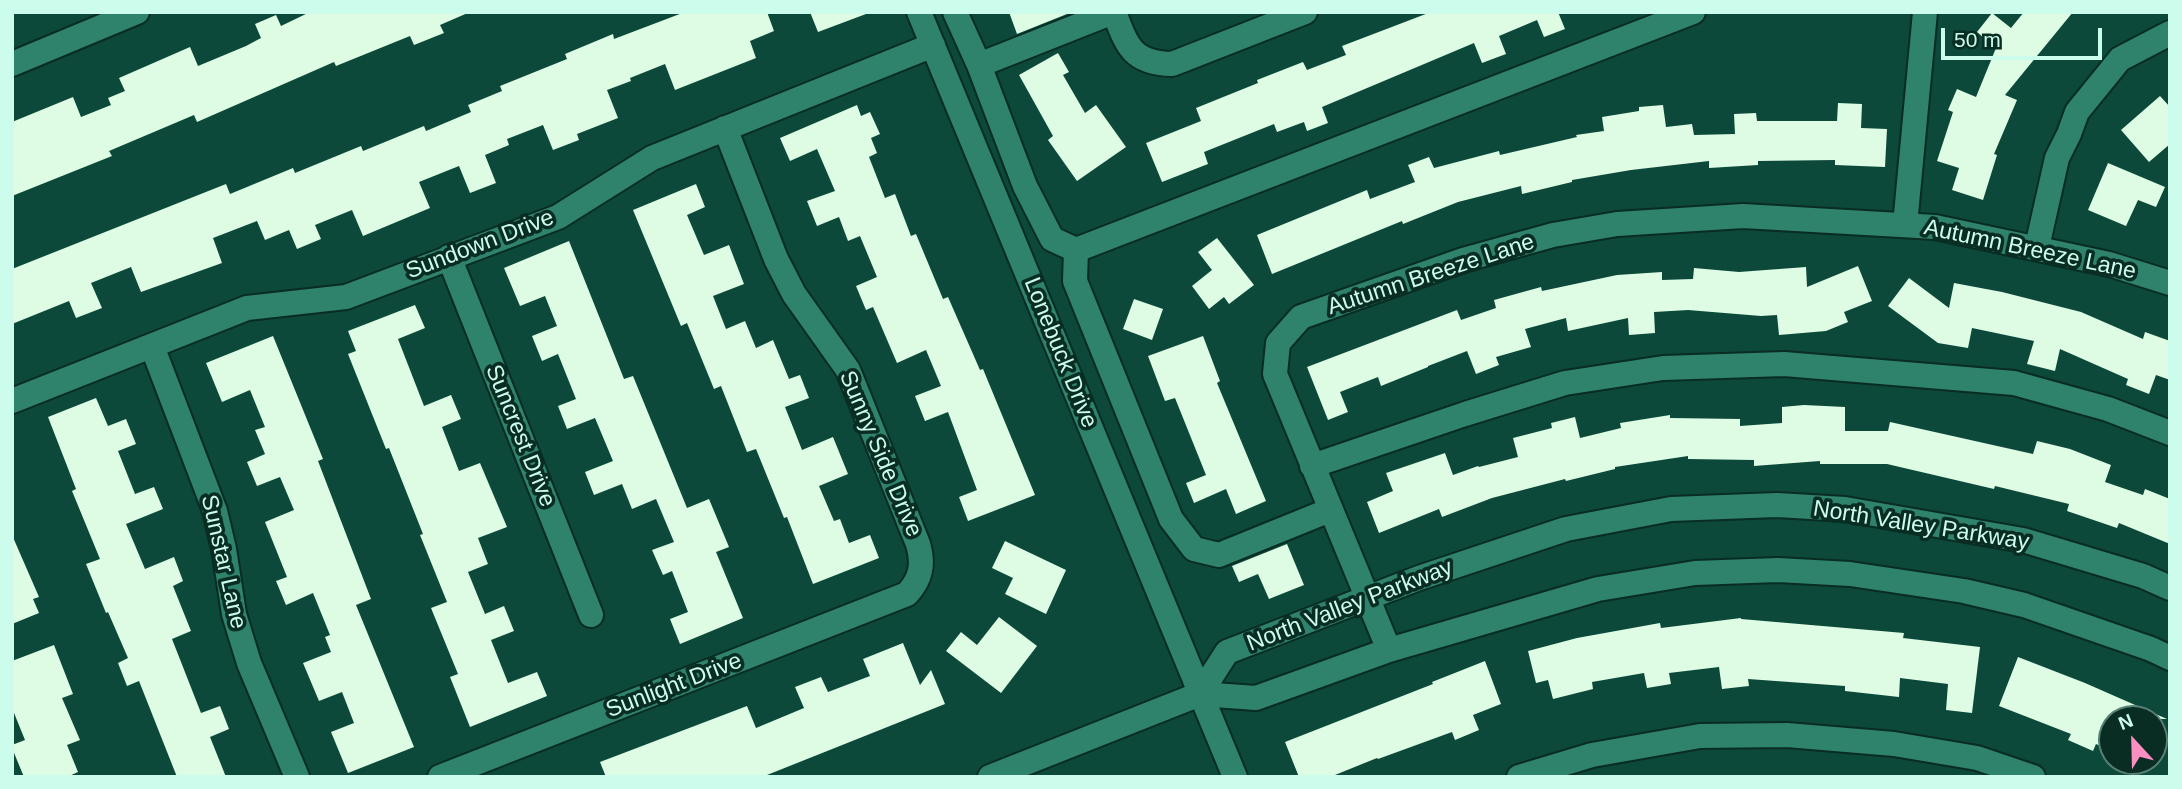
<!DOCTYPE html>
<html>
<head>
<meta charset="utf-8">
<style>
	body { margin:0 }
	#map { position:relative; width:2182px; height:789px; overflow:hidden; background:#0c493b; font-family:Helvetica,sans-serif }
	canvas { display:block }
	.frame { position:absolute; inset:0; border:14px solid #ccfcec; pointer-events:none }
	.north { position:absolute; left:2098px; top:705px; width:70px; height:70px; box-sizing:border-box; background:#092c23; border:2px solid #577f73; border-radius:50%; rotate:338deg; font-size:19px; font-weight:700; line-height:28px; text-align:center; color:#ccfcec }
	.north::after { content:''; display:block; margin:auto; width:24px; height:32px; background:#fc8fc1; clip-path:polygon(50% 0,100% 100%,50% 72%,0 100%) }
	.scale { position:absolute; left:1941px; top:28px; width:161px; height:32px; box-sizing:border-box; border:4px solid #ccfcec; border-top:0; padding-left:9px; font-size:21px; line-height:24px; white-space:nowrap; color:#ccfcec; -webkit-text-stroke:5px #092c23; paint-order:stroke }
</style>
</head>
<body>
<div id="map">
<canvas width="2182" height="789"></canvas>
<div class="frame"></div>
<div class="north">N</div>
<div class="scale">50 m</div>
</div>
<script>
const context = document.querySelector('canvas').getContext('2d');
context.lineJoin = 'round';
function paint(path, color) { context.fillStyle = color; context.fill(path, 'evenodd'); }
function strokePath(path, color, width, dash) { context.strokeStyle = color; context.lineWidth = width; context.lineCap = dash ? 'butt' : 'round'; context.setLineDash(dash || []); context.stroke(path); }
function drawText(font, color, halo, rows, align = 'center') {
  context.font = font + ' Helvetica,sans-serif'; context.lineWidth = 7; context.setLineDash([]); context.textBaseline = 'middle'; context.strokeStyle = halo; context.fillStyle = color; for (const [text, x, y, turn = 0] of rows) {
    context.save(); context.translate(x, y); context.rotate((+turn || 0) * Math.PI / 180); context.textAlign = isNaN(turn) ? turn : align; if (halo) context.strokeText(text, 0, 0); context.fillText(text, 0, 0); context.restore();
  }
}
const building = new Path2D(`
	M 310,12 L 470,12 L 440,25 L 444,33 L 414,45 L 410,36 L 336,66 L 334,62 L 197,122 L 194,115 L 109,151 L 112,156 L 12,196 L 12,122 L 73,97 L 81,117 L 111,105 L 108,98 L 125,91 L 119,78 L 190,47 L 198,66 L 246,46 L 261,38 L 255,24 L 276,15 L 281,26 Z
	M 685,12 L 767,12 L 774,31 L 750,41 L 756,58 L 675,90 L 665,64 L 630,78 L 631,81 L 607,90 L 618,118 L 577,134 L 579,140 L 553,150 L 543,125 L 507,139 L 509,145 L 485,155 L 496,183 L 470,193 L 459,166 L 419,182 L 430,208 L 363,236 L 352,210 L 315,225 L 321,239 L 297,249 L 289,230 L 265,240 L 257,221 L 213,238 L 222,263 L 141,292 L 131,267 L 91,283 L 102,308 L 76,318 L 69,301 L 12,324 L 12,269 L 226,184 L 230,194 L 293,168 L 295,173 L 361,146 L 363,151 L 424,126 L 426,131 L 471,112 L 468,105 L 502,91 L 500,86 L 567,59 L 565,54 L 613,34 L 614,39 Z
	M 810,12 L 866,12 L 866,14 L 818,32 Z
	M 1009,12 L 1072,12 L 1017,34 Z
	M 1431,12 L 1558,12 L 1565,29 L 1544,37 L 1537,20 L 1499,36 L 1506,54 L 1482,63 L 1474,43 L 1322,107 L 1328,123 L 1307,131 L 1304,122 L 1277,132 L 1274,124 L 1204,152 L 1208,164 L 1162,182 L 1146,143 L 1201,121 L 1196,108 L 1258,83 L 1257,80 L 1303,62 L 1307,70 L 1346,55 L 1342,46 Z
	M 2024,12 L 2073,12 L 2005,95 L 2017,100 L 1994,154 L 1997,155 L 1983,200 L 1952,190 L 1959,168 L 1937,161 L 1953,112 L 1948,110 L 1957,89 L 1976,97 L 1996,48 L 1977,32 L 1992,13 L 2011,28 Z
	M 1058,53 L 1069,72 L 1063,75 L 1085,113 L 1096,105 L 1126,147 L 1077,181 L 1048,140 L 1053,136 L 1019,75 Z
	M 2160,96 L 2170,107 L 2170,144 L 2149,162 L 2121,130 Z
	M 1838,103 L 1862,104 L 1861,128 L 1887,129 L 1885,167 L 1835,165 L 1835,160 L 1758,161 L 1758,165 L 1709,168 L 1709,161 L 1631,170 L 1572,180 L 1572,182 L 1522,194 L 1521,186 L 1458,202 L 1403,224 L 1402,221 L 1272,274 L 1257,235 L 1367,190 L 1370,199 L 1415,182 L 1408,165 L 1429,157 L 1434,168 L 1499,151 L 1500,155 L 1577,137 L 1576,135 L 1604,131 L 1602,117 L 1639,111 L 1639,107 L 1663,105 L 1666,127 L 1692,124 L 1694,135 L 1735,134 L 1734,114 L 1756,113 L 1757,121 L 1837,121 Z
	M 857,105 L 861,116 L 870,112 L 880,134 L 871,138 L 877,153 L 869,157 L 885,198 L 895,194 L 911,236 L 916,234 L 943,299 L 948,297 L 980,370 L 983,369 L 1035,495 L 968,521 L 959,497 L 977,490 L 948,412 L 925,421 L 915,396 L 941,386 L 926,350 L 897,363 L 873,307 L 866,310 L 856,286 L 877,277 L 860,236 L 848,241 L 839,217 L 817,226 L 807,201 L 835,191 L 817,149 L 790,161 L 780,138 Z
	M 2108,163 L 2165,187 L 2156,207 L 2138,200 L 2126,226 L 2088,210 Z
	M 696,184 L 705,207 L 687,215 L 704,255 L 729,245 L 744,284 L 713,296 L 726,329 L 745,321 L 756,348 L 773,340 L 789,379 L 800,375 L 809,398 L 785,407 L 802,450 L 833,437 L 848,474 L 819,486 L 834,521 L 840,519 L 849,543 L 870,535 L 879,558 L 813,584 L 787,517 L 784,518 L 756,449 L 747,452 L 721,386 L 714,389 L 687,323 L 681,326 L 633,210 Z
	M 1217,238 L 1254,285 L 1229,304 L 1224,297 L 1209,309 L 1192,286 L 1212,270 L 1198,252 Z
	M 569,241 L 624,379 L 633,376 L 687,508 L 709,499 L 729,547 L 716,552 L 743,618 L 680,644 L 670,619 L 688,612 L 672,571 L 663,575 L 652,550 L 674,542 L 656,499 L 632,509 L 622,484 L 594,495 L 585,472 L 613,461 L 595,418 L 567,429 L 558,406 L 576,399 L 558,354 L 542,361 L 532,336 L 557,326 L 545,296 L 520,306 L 504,268 Z
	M 1858,266 L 1872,301 L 1844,312 L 1848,322 L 1826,331 L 1779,335 L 1777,315 L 1761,316 L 1688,310 L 1654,312 L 1655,333 L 1629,335 L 1628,318 L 1568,331 L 1566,318 L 1525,329 L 1531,347 L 1496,357 L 1499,365 L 1476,374 L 1467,351 L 1428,366 L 1428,367 L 1381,386 L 1378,377 L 1340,392 L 1348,412 L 1328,420 L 1307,367 L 1457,310 L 1461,320 L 1496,308 L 1494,300 L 1541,287 L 1542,291 L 1617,275 L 1662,272 L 1662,280 L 1693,279 L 1694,268 L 1739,272 L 1806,267 L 1807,287 Z
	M 1909,278 L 1949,308 L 1954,283 L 2002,292 L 2081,312 L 2143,339 L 2145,332 L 2170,341 L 2170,380 L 2156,375 L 2149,394 L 2126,385 L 2128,379 L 2060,349 L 2055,371 L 2027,364 L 2034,341 L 1972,328 L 1968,348 L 1938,343 L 1888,306 Z
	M 1134,299 L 1163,309 L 1152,340 L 1123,329 Z
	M 415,305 L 425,328 L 398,339 L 424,406 L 451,395 L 461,419 L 442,427 L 459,471 L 480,463 L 507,527 L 478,538 L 488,564 L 468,572 L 485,614 L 504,606 L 514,631 L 491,640 L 508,683 L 537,672 L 547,696 L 470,727 L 450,677 L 458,674 L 431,608 L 447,602 L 420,535 L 423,534 L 389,448 L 386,449 L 348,354 L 356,351 L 348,331 Z
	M 273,336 L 323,459 L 318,461 L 371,599 L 356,605 L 414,747 L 348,773 L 331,732 L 354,723 L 342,692 L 319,701 L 303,663 L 331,652 L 325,637 L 330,635 L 313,593 L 286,605 L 276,581 L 287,577 L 265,522 L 294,510 L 280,477 L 257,486 L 247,462 L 265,454 L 255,430 L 265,427 L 250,390 L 222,402 L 206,363 Z
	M 1203,336 L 1220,381 L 1217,383 L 1266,501 L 1236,514 L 1226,489 L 1194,503 L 1186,483 L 1206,475 L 1175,398 L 1165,401 L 1148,356 Z
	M 96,398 L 108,426 L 126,419 L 136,444 L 118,451 L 135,494 L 154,487 L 163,509 L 126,524 L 145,569 L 174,557 L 183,581 L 173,586 L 191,631 L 172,639 L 201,713 L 220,706 L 229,729 L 210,737 L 226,777 L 177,777 L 139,681 L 127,686 L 118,663 L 128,658 L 108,612 L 106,613 L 86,564 L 100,559 L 72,491 L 76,489 L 48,417 Z
	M 1804,405 L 1845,407 L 1845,431 L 1888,431 L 1890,422 L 2033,454 L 2037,441 L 2070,449 L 2111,465 L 2105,482 L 2143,495 L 2145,489 L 2170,499 L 2170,544 L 2119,523 L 2117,528 L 2067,511 L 2069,504 L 1995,486 L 1994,489 L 1887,464 L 1820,464 L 1820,461 L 1754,466 L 1754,460 L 1688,459 L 1688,456 L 1615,467 L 1615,469 L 1566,481 L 1565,479 L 1492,498 L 1442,517 L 1439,509 L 1379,533 L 1367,502 L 1393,491 L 1386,473 L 1445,453 L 1453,475 L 1478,466 L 1479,467 L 1518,457 L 1513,438 L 1552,428 L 1551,423 L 1575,417 L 1580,438 L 1621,428 L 1620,423 L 1670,415 L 1670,418 L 1740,419 L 1740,426 L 1782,423 L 1782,407 Z
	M 12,535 L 39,597 L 33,599 L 39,613 L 12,624 Z
	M 1005,541 L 1066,570 L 1046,614 L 1005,594 L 1013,578 L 992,568 Z
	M 1287,544 L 1304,585 L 1269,599 L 1258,574 L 1239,582 L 1232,566 Z
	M 999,617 L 1037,646 L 1001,693 L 946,651 L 961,632 L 977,645 Z
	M 1741,618 L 1741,619 L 1904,633 L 1903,638 L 1980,647 L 1972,713 L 1946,710 L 1948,684 L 1900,678 L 1899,697 L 1845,691 L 1845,686 L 1748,679 L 1749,686 L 1722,689 L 1719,667 L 1669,673 L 1671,684 L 1647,688 L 1644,673 L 1592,682 L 1593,689 L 1553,699 L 1548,680 L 1536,683 L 1528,651 L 1577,638 L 1660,623 L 1661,628 Z
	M 903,643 L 920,685 L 931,670 L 945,704 L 762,777 L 606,777 L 600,762 L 747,706 L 756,728 L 804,708 L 795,687 L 821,677 L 828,692 L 870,676 L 863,659 Z
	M 54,645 L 73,694 L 62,698 L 80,740 L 67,745 L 78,772 L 67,777 L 24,777 L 12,748 L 12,745 L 25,740 L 12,708 L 12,661 Z
	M 2018,657 L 2085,683 L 2167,719 L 2112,719 L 2112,751 L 2096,744 L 2093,751 L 2068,740 L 2071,734 L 1999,706 Z
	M 1485,661 L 1501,704 L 1473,715 L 1479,730 L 1455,740 L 1452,732 L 1378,759 L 1377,758 L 1330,777 L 1299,777 L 1285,742 L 1433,684 L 1432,682 Z`);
const minor = new Path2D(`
	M 919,12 L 1235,777
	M 955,12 L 979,65
	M 1113,12 L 979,65 L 1025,186 L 1052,239 L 1076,250 L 1693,12
	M 1114,12 C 1127,46 1132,63 1172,64 L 1305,12
	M 12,64 L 137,12
	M 1905,225 L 1925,12
	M 2037,247 L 2057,158 L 2069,134 L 2077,112 L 2120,59 L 2170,33
	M 1076,250 L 1075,281 L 1171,519 L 1194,549 L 1219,555 L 1330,510
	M 449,257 L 591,615
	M 152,346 L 215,511 L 224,549 L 234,614 L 249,663 L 297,777
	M 12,401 L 247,308 L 346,297 L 558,217 L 652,158 L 933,45
	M 1312,466 L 1465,414 L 1565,383 L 1663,368 L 1784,364 L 2014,383 L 2108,409 L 2170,433
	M 1389,650 L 1275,374 L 1278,343 L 1301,317 L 1463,260 L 1553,235 L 1617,224 L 1743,216 L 1935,227 L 2109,264 L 2170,283
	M 1200,694 L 1227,652 L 1419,578 L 1566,529 L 1671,509 L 1777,505 L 1845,509 L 2023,540 L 2143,576 L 2170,588
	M 440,777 L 907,594 C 921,579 924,564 918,544 L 848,370 L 794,294 L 776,259 L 725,128
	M 990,777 L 1200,694 L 1256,698 L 1389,650 L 1598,589 L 1695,573 L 1778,570 L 1850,574 L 1964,591 L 2024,605 L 2151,649 L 2170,658
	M 1519,777 L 1592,755 L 1700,736 L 1787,735 L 1894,744 L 1977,758 L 2033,777`);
const streetNames = [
	["Sundown Drive",480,245,-21],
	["Autumn Breeze Lane",2030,250,12],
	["Autumn Breeze Lane",1431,275,-18],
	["Lonebuck Drive",1060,353,68],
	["Suncrest Drive",520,436,68],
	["Sunny Side Drive",880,454,67],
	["North Valley Parkway",1921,526,9],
	["Sunstar Lane",223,562,77],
	["North Valley Parkway",1350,606,-21],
	["Sunlight Drive",674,686,-21]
];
paint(building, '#defce4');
strokePath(minor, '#092c23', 28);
strokePath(minor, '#2f826b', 24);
drawText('23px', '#ccfcec', '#092c23', streetNames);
</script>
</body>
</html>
